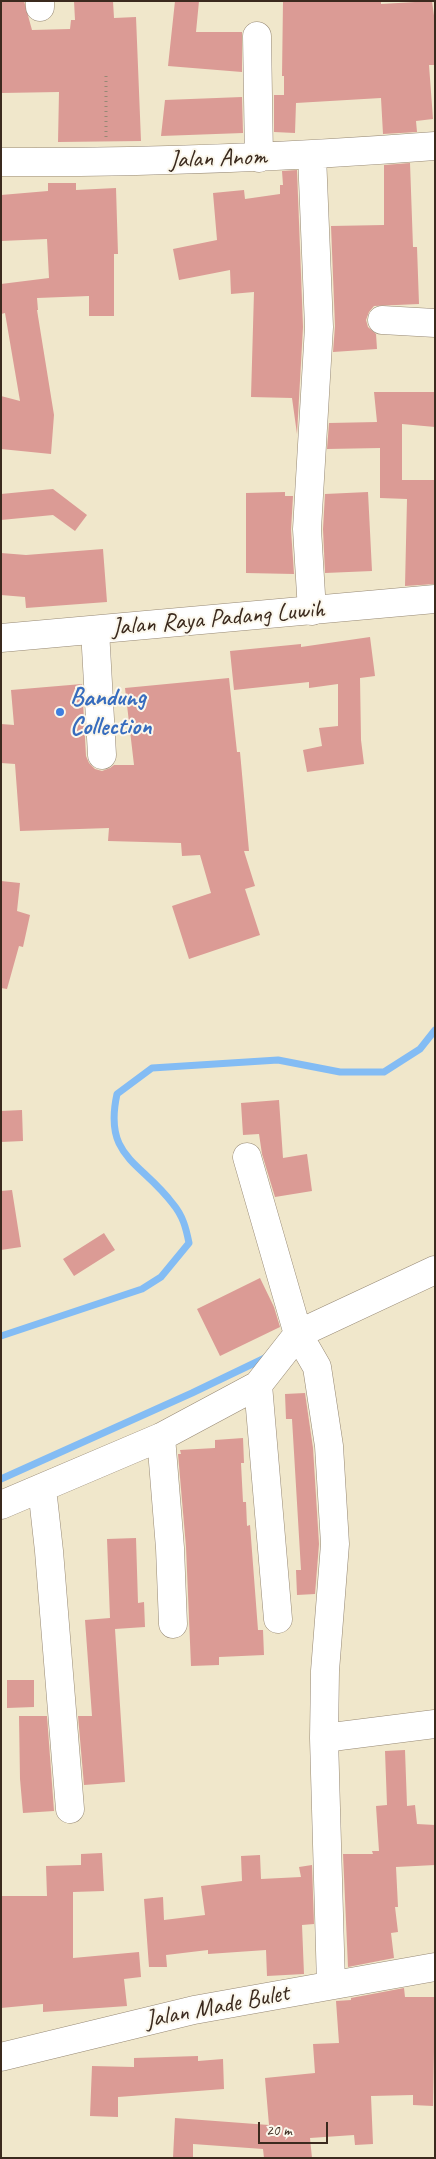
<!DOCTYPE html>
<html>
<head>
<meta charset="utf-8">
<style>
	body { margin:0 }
	#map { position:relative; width:436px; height:2159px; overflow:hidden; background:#f0e7cb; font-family:Caveat,sans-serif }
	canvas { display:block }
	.frame { position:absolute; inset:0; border:2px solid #3b2a1e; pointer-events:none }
	.scale { position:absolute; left:258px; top:2122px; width:70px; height:22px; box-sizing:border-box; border:2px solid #3b2a1e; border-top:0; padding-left:6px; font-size:15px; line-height:18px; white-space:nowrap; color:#3b2a1e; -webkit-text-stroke:4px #fbf7ec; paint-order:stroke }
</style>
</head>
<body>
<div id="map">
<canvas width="436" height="2159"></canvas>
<div class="frame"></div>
<div class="scale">20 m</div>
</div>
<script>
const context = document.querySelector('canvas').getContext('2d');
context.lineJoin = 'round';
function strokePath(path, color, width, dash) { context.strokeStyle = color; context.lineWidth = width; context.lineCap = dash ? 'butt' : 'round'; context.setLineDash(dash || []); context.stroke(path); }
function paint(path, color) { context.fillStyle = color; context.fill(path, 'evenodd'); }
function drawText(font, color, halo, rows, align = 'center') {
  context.font = font + ' Caveat,sans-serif'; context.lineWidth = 4; context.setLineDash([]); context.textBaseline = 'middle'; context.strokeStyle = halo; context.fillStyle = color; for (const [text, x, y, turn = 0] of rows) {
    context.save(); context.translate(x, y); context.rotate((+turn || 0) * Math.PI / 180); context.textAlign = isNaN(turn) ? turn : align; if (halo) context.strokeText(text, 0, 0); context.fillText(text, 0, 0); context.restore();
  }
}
const stream = new Path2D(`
	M 1,1336 L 142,1289 L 161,1277 L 189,1243 C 186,1228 183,1216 173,1204 C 141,1161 103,1158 117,1094 L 152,1068 L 278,1060 L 340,1072 L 384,1072 L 420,1049 L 435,1030
	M 1,1479 L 192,1393 L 269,1356`);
const building = new Path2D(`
	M 1,1 L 24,1 L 32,30 L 70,29 L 71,20 L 75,20 L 74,1 L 113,1 L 114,18 L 136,17 L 141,141 L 58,142 L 59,92 L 1,93 Z
	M 175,1 L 199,1 L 196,32 L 242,32 L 242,72 L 168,66 Z
	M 283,1 L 381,1 L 381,4 L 432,1 L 435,23 L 435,65 L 429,65 L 433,119 L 416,121 L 417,132 L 383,134 L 381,98 L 296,103 L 295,133 L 274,132 L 274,95 L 284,95 L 284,76 L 282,76 Z
	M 242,97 L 243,133 L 161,136 L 165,100 Z
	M 410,163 L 413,247 L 417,247 L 419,304 L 374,306 L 369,312 L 366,320 L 368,327 L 376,334 L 377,349 L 333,352 L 335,326 L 331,226 L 384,225 L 384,165 Z
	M 297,170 L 303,327 L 297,434 L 292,398 L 251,397 L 254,292 L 231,294 L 230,270 L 179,280 L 173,249 L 217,240 L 213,193 L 244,190 L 245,199 L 280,194 L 280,185 L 283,185 L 282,171 Z
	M 48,183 L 76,183 L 76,190 L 116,188 L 118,254 L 114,254 L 114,316 L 89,316 L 89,296 L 37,298 L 38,310 L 37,310 L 54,415 L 51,454 L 1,449 L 1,396 L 20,401 L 5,313 L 1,314 L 1,284 L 49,278 L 47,239 L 1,241 L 1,195 L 48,191 Z
	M 374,392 L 435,392 L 435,427 L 402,424 L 402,480 L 435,480 L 435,584 L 405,586 L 407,499 L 380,498 L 380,448 L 327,449 L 329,423 L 377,422 Z
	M 53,489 L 87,515 L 75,531 L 53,515 L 1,520 L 1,494 Z
	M 285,492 L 285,496 L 293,496 L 291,530 L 294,574 L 246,573 L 246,493 Z
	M 368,492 L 372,571 L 325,573 L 323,529 L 325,494 Z
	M 103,549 L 107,602 L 26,608 L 25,597 L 1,595 L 1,553 L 26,555 Z
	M 370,637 L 375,676 L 360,678 L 361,740 L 364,764 L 307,772 L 303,750 L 322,746 L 319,728 L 338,726 L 338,684 L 309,688 L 309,682 L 234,690 L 230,651 L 301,644 L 301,647 Z
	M 229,678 L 237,752 L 240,752 L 249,851 L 244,851 L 255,886 L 245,889 L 260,935 L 189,959 L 172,906 L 211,893 L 200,855 L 182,856 L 181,843 L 108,841 L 109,828 L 20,831 L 15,764 L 1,763 L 1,724 L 14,725 L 11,690 L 82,684 L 86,756 L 89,763 L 95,769 L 102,771 L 110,768 L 114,765 L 134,765 L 125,688 Z
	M 1,881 L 20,883 L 17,911 L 30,915 L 23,947 L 19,946 L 7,989 L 1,988 Z
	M 279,1100 L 283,1158 L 307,1154 L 312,1191 L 275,1197 L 262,1154 L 259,1134 L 243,1135 L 241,1103 Z
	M 22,1110 L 23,1141 L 1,1142 L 1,1111 Z
	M 12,1190 L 21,1247 L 1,1250 L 1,1191 Z
	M 104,1233 L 115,1250 L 74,1276 L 63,1259 Z
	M 260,1278 L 274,1307 L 280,1327 L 220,1356 L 197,1309 Z
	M 305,1393 L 313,1448 L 319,1544 L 315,1594 L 297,1595 L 296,1570 L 301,1570 L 292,1419 L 286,1419 L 285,1394 Z
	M 243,1438 L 244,1463 L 241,1463 L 243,1502 L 246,1502 L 247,1526 L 250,1525 L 258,1630 L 263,1630 L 264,1655 L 219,1657 L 219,1665 L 191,1666 L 186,1547 L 178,1454 L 181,1454 L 180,1450 L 215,1448 L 215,1440 Z
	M 136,1538 L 138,1603 L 144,1602 L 145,1627 L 115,1629 L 125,1782 L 84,1785 L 78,1716 L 92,1716 L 85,1620 L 110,1618 L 107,1539 Z
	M 7,1680 L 34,1680 L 34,1707 L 7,1708 Z
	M 19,1716 L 47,1716 L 54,1811 L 23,1813 L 20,1779 Z
	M 405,1750 L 407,1806 L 415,1805 L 417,1824 L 435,1825 L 435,1865 L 396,1867 L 398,1907 L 395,1907 L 398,1932 L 391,1933 L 394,1958 L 348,1967 L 343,1854 L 373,1854 L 372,1851 L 379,1851 L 376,1806 L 387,1805 L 385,1751 Z
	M 102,1853 L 104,1891 L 73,1892 L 73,1958 L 139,1952 L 141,1977 L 124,1979 L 127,2006 L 43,2012 L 43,2004 L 1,2008 L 1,1896 L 47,1896 L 46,1866 L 81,1865 L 81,1854 Z
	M 260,1855 L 261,1879 L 301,1877 L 299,1867 L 312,1865 L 314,1924 L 302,1925 L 304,1974 L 267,1976 L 266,1950 L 208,1954 L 208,1950 L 166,1955 L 167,1967 L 149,1967 L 144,1899 L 163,1897 L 164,1920 L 205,1915 L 201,1886 L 242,1881 L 241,1856 Z
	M 404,1988 L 405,1997 L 435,1997 L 433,2106 L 413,2105 L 413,2095 L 371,2096 L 373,2144 L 355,2145 L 354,2135 L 310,2138 L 312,2158 L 264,2158 L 263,2149 L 193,2144 L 193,2158 L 173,2158 L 175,2118 L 269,2125 L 265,2078 L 315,2073 L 313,2044 L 339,2043 L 336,2001 L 351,2000 L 351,1998 Z
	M 198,2056 L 198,2061 L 223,2059 L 224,2089 L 118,2097 L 118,2117 L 90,2116 L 92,2066 L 134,2067 L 134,2058 Z`);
const path = new Path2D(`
	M 106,137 L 106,76`);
const minor = new Path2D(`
	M 40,7 L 40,1
	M 257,36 L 259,158
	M 1,162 C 146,163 290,157 435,146
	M 382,320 L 435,323
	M 312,611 L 307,529 L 319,327 L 312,155
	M 95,630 L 102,755
	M 247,1157 L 298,1334 L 317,1367 L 329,1446 L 335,1544 L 325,1671 L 324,1738 L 331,1985
	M 258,1385 L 278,1619
	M 161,1437 L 170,1548 L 173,1624
	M 42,1488 L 49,1551 L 70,1809
	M 1,1505 L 161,1437 L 258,1385 L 298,1334 L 435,1270
	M 324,1738 L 435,1724
	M 1,2057 L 194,2010 L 435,1967`);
const major = new Path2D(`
	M 1,638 L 435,599`);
const markers = [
	[60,712,5,"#3f7fe0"]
];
const streetNames = [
	["Jalan Anom",218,159,-2],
	["Jalan Raya Padang Luwih",218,619,-5],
	["Jalan Made Bulet",217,2007,-11]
];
const shopNames = [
	["Bandung",70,698],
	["Collection",70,727]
];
strokePath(stream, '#83bcf4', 7);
paint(building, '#db9b95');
strokePath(minor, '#968874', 29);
strokePath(major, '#968874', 29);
strokePath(path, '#968874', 3, [1, 4]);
strokePath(minor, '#fff', 28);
strokePath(major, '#fff', 28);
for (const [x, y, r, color] of markers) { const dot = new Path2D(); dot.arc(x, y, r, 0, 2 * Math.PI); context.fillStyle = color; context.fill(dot); strokePath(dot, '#fbf7ec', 2); }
drawText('25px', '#3b2a1e', '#fbf7ec', streetNames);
drawText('bold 25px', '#366cbe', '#fbf7ec', shopNames, 'left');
</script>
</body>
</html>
